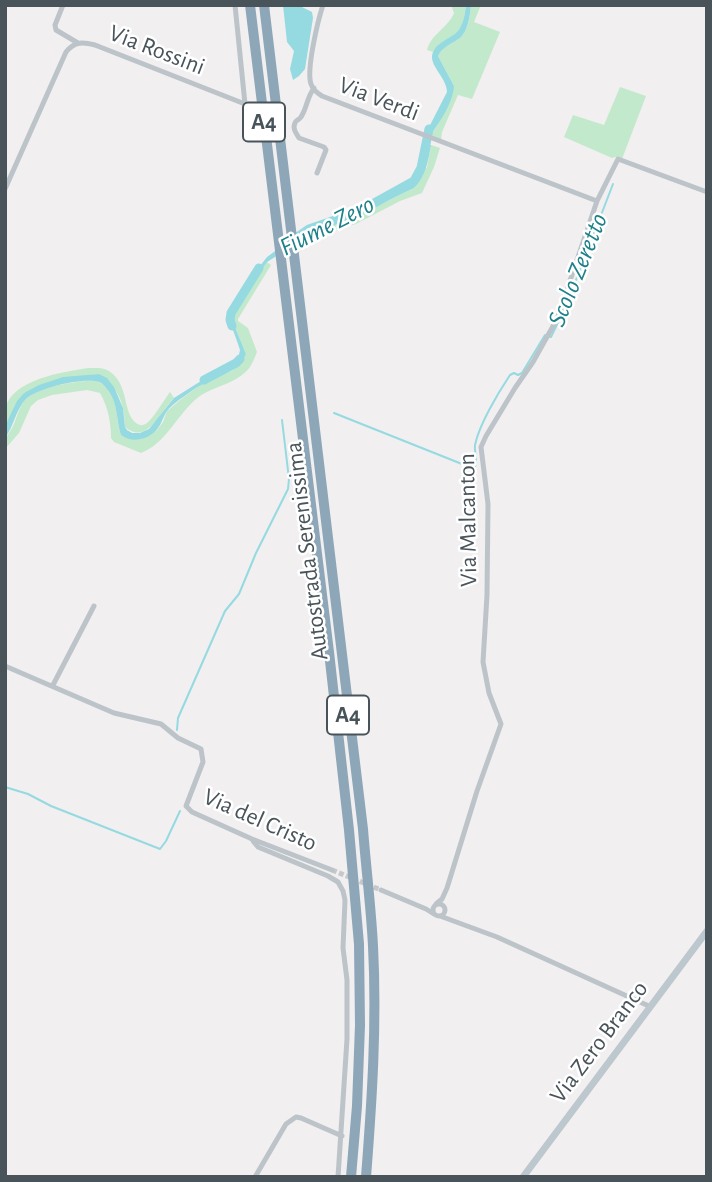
<!DOCTYPE html>
<html>
<head>
<meta charset="utf-8">
<style>
	body { margin:0 }
	#map { position:relative; width:712px; height:1182px; overflow:hidden; background:#f1efef; font-family:"Alegreya Sans",sans-serif }
	canvas { display:block }
	.frame { position:absolute; inset:0; border:7px solid #49545a; pointer-events:none }
</style>
</head>
<body>
<div id="map">
<canvas width="712" height="1182"></canvas>
<div class="frame"></div>
</div>
<script>
const context = document.querySelector('canvas').getContext('2d');
context.lineJoin = 'round';
function paint(path, color) { context.fillStyle = color; context.fill(path, 'evenodd'); }
function strokePath(path, color, width, dash) { context.strokeStyle = color; context.lineWidth = width; context.lineCap = dash ? 'butt' : 'round'; context.setLineDash(dash || []); context.stroke(path); }
function drawText(font, color, halo, rows, align = 'center') {
  context.font = font + ' "Alegreya Sans",sans-serif'; context.lineWidth = 5; context.setLineDash([]); context.textBaseline = 'middle'; context.strokeStyle = halo; context.fillStyle = color; for (const [text, x, y, turn = 0] of rows) {
    context.save(); context.translate(x, y); context.rotate((+turn || 0) * Math.PI / 180); context.textAlign = isNaN(turn) ? turn : align; if (halo) context.strokeText(text, 0, 0); context.fillText(text, 0, 0); context.restore();
  }
}
const green = new Path2D(`
	M 451,5 L 466,5 C 465,13 464,22 460,29 C 453,39 439,41 433,52 L 427,50 C 431,34 448,28 454,13 Z
	M 471,5 L 481,5 L 474,22 L 500,32 L 472,99 L 458,95 L 442,132 L 441,141 L 431,135 L 437,126 L 454,86 L 438,56 C 443,44 457,44 464,33 C 469,26 470,14 471,5 Z
	M 620,87 L 646,96 L 622,159 L 615,157 L 612,158 L 564,137 L 573,115 L 604,125 Z
	M 431,145 L 440,148 L 434,167 L 422,193 L 400,201 L 356,224 L 333,230 L 313,240 L 308,236 L 316,231 L 345,221 L 414,188 L 427,167 Z
	M 267,262 L 271,265 L 238,319 L 238,321 L 248,328 L 257,352 C 255,357 253,362 250,367 C 237,385 210,386 195,400 C 176,417 165,444 141,453 L 114,442 L 111,438 C 111,422 108,407 100,393 L 87,390 L 52,395 L 38,400 L 31,406 L 19,433 L 5,449 C 5,434 8,437 14,424 C 16,418 19,410 22,404 C 32,389 61,384 77,382 C 86,381 96,379 104,385 C 119,396 115,419 121,435 L 148,436 L 157,430 L 163,422 L 167,411 L 180,400 L 200,385 L 233,370 L 246,354 L 232,320 L 249,289 Z
	M 88,368 C 95,368 103,367 109,371 C 128,384 123,407 133,420 C 137,425 142,427 147,423 C 153,419 164,400 170,392 L 174,398 C 161,411 147,446 125,427 C 124,400 119,391 99,374 L 82,376 L 24,393 L 5,426 C 5,421 4,414 5,409 C 12,379 63,372 88,368 Z`);
const water = new Path2D(`
	M 283,5 L 298,5 L 312,12 L 313,18 L 305,69 L 299,76 L 293,80 L 290,69 L 294,51 L 287,42 Z
	M 466,5 L 471,5 C 470,16 468,31 460,38 C 452,44 443,46 438,56 L 454,86 C 453,103 440,121 431,135 L 426,133 L 447,92 C 447,79 431,67 432,56 C 434,41 454,39 460,28 C 464,21 465,13 466,5 Z
	M 426,143 L 431,145 C 428,161 426,176 414,188 L 345,221 L 316,231 L 267,262 L 249,289 L 232,320 L 246,354 C 237,374 210,378 193,390 C 185,396 173,403 167,411 C 160,422 161,430 147,437 C 137,441 130,441 121,435 C 116,420 118,401 107,389 C 105,386 102,383 99,382 C 83,377 38,388 26,399 C 16,409 14,426 5,438 L 5,426 L 17,401 L 24,393 L 39,385 L 63,377 L 99,374 L 107,378 L 114,387 L 123,408 L 125,427 L 127,430 L 132,433 L 140,433 L 149,429 L 174,398 L 201,381 L 229,367 L 238,359 L 240,350 L 238,344 L 229,319 L 238,300 L 257,270 L 267,257 L 282,246 L 308,230 L 358,213 L 390,194 L 412,185 L 421,172 Z`);
const stream = new Path2D(`
	M 550,337 L 551,337 L 566,306 L 613,184
	M 334,413 L 472,468 L 475,467 C 478,459 474,453 475,445 C 479,425 498,393 510,375 L 514,373 L 518,375 L 522,373 L 545,335
	M 177,730 L 178,718 L 225,611 L 239,594 L 256,553 L 288,489 L 289,479 L 282,420
	M 5,787 L 28,794 L 51,806 L 160,849 L 166,841 L 180,811`);
const river = new Path2D(`
	M 296,238 L 309,229 L 358,212 L 414,181 L 421,168 L 429,129
	M 232,326 L 230,320 L 231,313 L 259,268
	M 204,380 L 236,363 L 240,359`);
const streetTunnel = new Path2D(`
	M 332,870 L 381,890`);
const street = new Path2D(`
	M 63,5 L 55,25 L 56,30 L 78,43
	M 323,5 C 318,20 306,70 311,84 C 313,90 317,93 322,96 L 597,201 L 557,319 L 533,362 L 515,388 L 486,436 L 481,447 L 488,504 L 487,595 L 483,662 L 489,693 L 501,724 L 477,791 L 447,888 L 442,899 L 436,904
	M 314,88 C 307,97 307,108 301,117 C 297,122 295,119 294,127 C 294,132 297,134 299,138 L 324,147 L 326,150 L 317,173
	M 5,189 L 66,52 C 75,41 83,42 95,45 L 245,104 L 235,5
	M 597,201 L 618,159 L 707,192
	M 5,666 L 114,713 L 161,724 L 178,738 L 201,749 L 203,762 L 186,806 L 192,812 L 252,839 L 332,870
	M 53,685 L 94,606
	M 253,841 L 258,847 L 328,876 L 338,882 L 343,891 L 345,900 L 343,948 L 347,980 L 347,1039 L 338,1177
	M 381,890 L 426,909 L 434,914
	M433 910a6 6 0 1 1 12 0a6 6 0 1 1-12 0Z
	M 440,916 L 497,937 L 651,1007
	M 255,1177 L 286,1124 L 296,1117 L 301,1118 L 342,1136`);
const secondary = new Path2D(`
	M 523,1177 L 707,931`);
const highway = new Path2D(`
	M 250,5 L 329,652 L 349,830 L 359,944 L 360,1025 L 357,1106 L 351,1177
	M 264,5 L 363,829 C 366,868 371,907 373,946 C 377,1023 372,1100 366,1177`);
const shields = [
	[264,122,42],
	[348,715,42]
];
const shieldNames = [
	["A4",264,122],
	["A4",348,715]
];
const streetNames = [
	["Via Rossini",157,50,21],
	["Via Verdi",379,99,21],
	["Via Malcanton",468,520,-91],
	["Autostrada Serenissima",307,551,-97],
	["Via del Cristo",260,820,24],
	["Via Zero Branco",599,1042,-53]
];
const waterNames = [
	["Fiume Zero",327,226,-27],
	["Scolo Zeretto",578,270,-68]
];
paint(green, '#c3e9cd');
paint(water, '#95dae1');
strokePath(stream, '#95dae1', 2);
strokePath(river, '#95dae1', 9);
strokePath(streetTunnel, '#c7c8ca', 5, [5, 2.5]);
strokePath(street, '#bcc4ca', 5);
strokePath(secondary, '#bdc7ce', 7);
strokePath(highway, '#8da6b8', 10);
for (const [x, y, w] of shields) { const box = new Path2D(); box.roundRect(x - w / 2, y - 19.5, w, 39, 5); context.fillStyle = '#fff'; context.fill(box); strokePath(box, '#49545a', 2); }
drawText('bold 23px', '#49545a', null, shieldNames);
drawText('24px', '#49545a', '#fff', streetNames);
drawText('italic 26px', '#1d808a', '#fff', waterNames);
</script>
</body>
</html>
